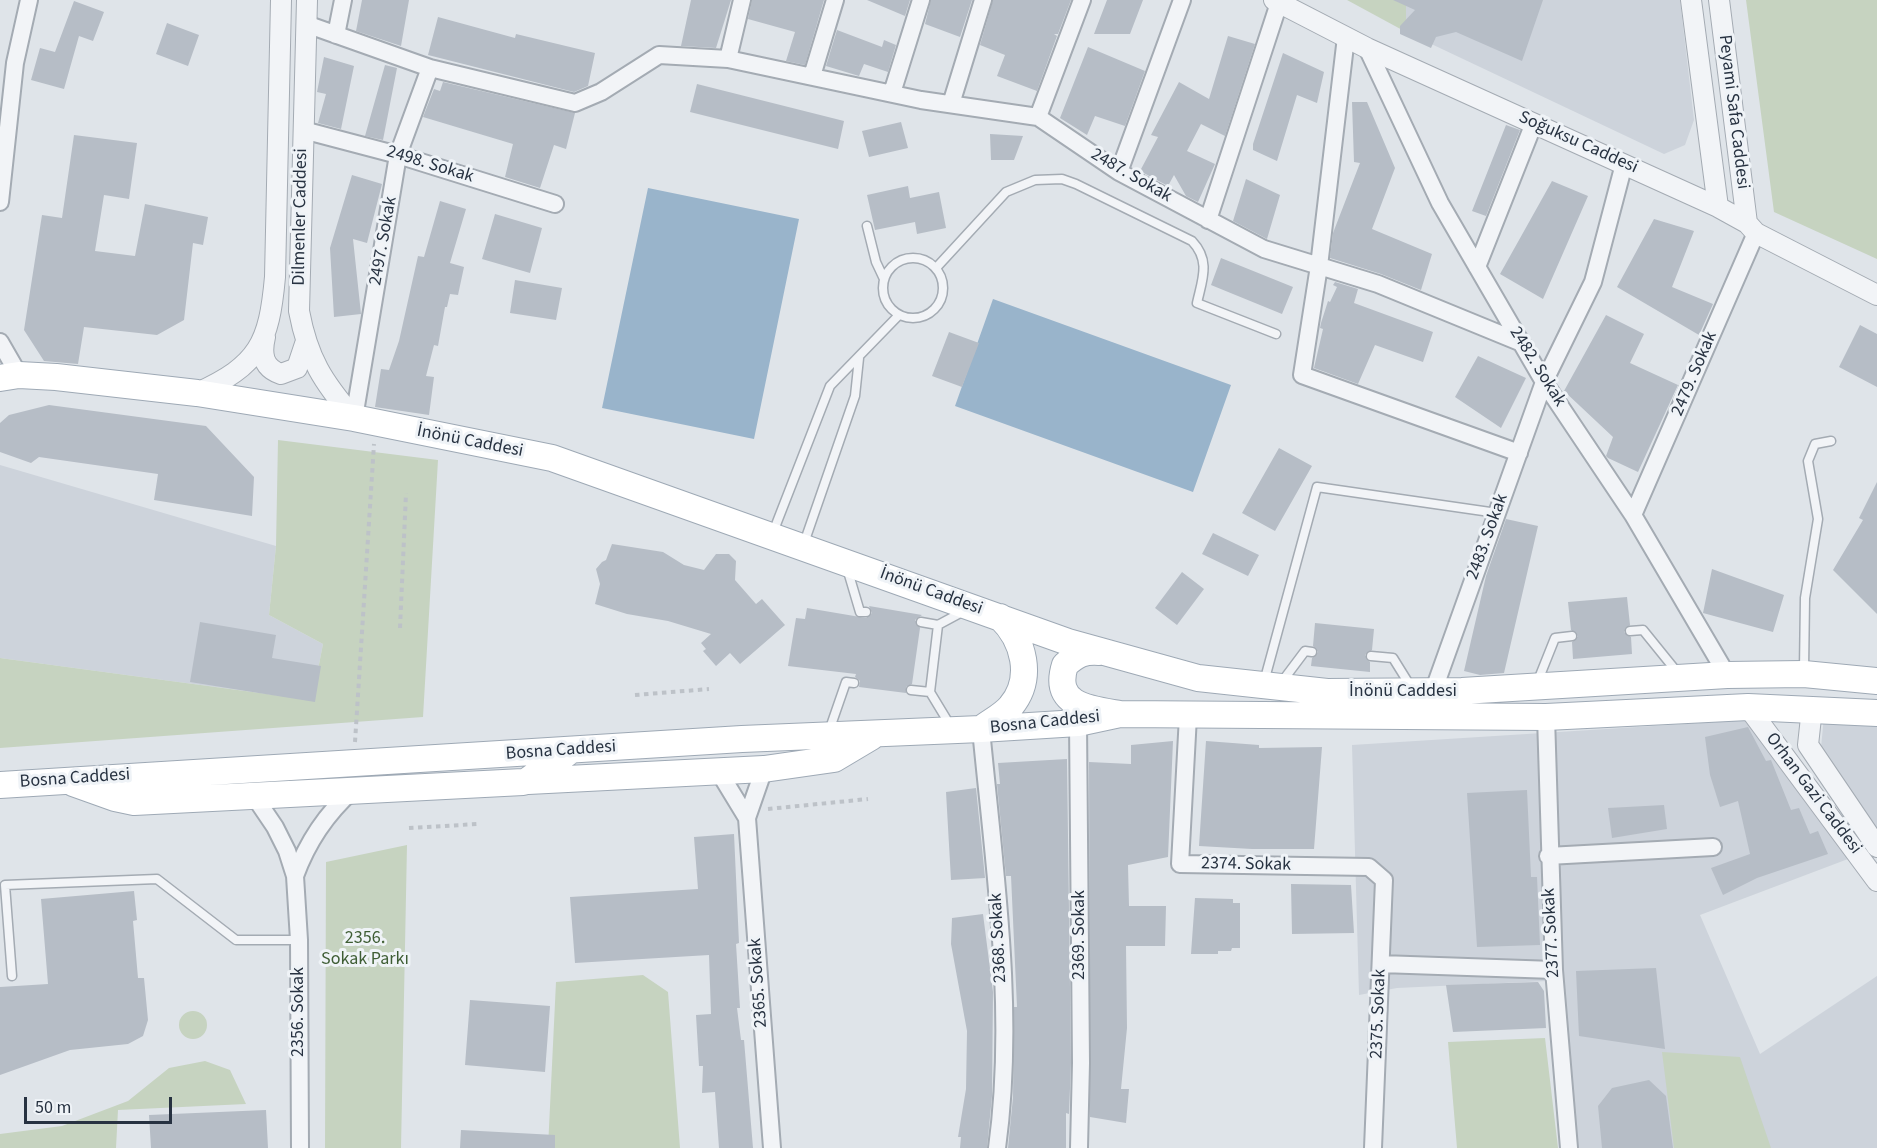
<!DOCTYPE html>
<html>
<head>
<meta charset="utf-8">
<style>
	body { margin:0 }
	#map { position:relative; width:1877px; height:1148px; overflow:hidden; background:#dfe4e9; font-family:"Source Sans 3",sans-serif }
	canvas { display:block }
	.scale { position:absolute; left:24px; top:1097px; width:148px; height:27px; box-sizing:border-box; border:3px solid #273241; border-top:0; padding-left:8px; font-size:18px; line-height:21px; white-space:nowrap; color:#273241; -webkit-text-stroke:4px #eff3f7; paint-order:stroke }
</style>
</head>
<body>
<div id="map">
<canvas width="1877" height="1148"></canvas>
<div class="scale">50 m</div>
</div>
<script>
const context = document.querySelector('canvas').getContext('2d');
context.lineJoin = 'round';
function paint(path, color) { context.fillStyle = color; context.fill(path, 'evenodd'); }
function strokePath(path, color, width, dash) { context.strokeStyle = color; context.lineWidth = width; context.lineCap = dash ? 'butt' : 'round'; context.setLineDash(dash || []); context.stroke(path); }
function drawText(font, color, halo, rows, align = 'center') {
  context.font = font + ' "Source Sans 3",sans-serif'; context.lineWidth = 6; context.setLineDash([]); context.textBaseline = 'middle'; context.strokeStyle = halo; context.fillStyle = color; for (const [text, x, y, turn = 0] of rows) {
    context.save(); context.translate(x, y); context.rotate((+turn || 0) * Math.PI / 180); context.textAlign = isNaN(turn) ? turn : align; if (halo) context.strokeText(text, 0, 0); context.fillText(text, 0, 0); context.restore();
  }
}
const built = new Path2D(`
	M 1406,0 L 1680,0 L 1694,120 L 1685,145 L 1664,154 L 1406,32 Z
	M 0,465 L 276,546 L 269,615 L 323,644 L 312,700 L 0,658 Z
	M 1824,716 L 1877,721 L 1877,835 L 1821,748 Z
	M 1749,720 L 1848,859 L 1700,915 L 1760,1054 L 1877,976 L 1877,1148 L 1562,1148 L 1547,981 L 1397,988 L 1359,995 L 1352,745 Z`);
const green = new Path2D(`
	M 1347,0 L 1406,0 L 1406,32 Z
	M 1746,0 L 1877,0 L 1877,259 L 1774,212 Z
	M 278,440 L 438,460 L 423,717 L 0,748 L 0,658 L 312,700 L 323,644 L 269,615 L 276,546 Z
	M 407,845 L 401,1148 L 325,1148 L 326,862 Z
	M 643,975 L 668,992 L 680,1148 L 548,1148 L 556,982 Z
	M179 1025a14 14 0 1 1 28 0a14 14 0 1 1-28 0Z
	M 1545,1038 L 1558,1148 L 1457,1148 L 1448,1042 Z
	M 1662,1052 L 1740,1057 L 1771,1148 L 1674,1148 Z
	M 205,1061 L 230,1070 L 246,1104 L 118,1110 L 116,1148 L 0,1148 L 0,1134 L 62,1126 L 128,1101 L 169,1068 Z`);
const water = new Path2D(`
	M 648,188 L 799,219 L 754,439 L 602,408 Z
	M 993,299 L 1231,385 L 1193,492 L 955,406 Z`);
const building = new Path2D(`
	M 362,0 L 409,0 L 401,46 L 356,31 Z
	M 691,0 L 731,0 L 716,48 L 681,46 Z
	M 752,0 L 824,0 L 805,65 L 786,61 L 795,32 L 748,19 Z
	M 867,0 L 910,0 L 905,16 Z
	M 931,0 L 972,0 L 960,37 L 925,24 Z
	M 993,0 L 1071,0 L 1058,34 L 1054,34 L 1057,36 L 1037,91 L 997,76 L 1005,55 L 980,45 Z
	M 1107,0 L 1143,0 L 1130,34 L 1094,34 Z
	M 1393,0 L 1543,0 L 1522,61 L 1456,32 L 1436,37 L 1431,48 L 1400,34 L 1400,26 L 1415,10 Z
	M 74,1 L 104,12 L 93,41 L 79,36 L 64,89 L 31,80 L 40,48 L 55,52 Z
	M 438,17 L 515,38 L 516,34 L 595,53 L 588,86 L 574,92 L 428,55 Z
	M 167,23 L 199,35 L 188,66 L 156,54 Z
	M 837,30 L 882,47 L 884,40 L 896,45 L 888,72 L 864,64 L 859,76 L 826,66 Z
	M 1228,36 L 1255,44 L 1225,136 L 1201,124 L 1187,151 L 1215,164 L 1198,202 L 1186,196 L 1174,175 L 1168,186 L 1140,171 L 1158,137 L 1151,135 L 1179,82 L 1209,99 Z
	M 1088,47 L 1145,71 L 1125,126 L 1095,116 L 1087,135 L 1060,118 Z
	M 1283,53 L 1324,72 L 1317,103 L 1297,95 L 1277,161 L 1253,150 L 1253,144 Z
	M 324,57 L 354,66 L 341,129 L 318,123 L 326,94 L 317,92 Z
	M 385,65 L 397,68 L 383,140 L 365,136 Z
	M 443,82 L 575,113 L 566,149 L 554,145 L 540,188 L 505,177 L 513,144 L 423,117 L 434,89 L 440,91 Z
	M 697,84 L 844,121 L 838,149 L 690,112 Z
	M 1352,102 L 1367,102 L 1395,168 L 1372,229 L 1432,254 L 1421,290 L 1381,274 L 1330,258 L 1333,233 L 1360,163 L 1354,162 Z
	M 901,122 L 908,148 L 869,157 L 862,131 Z
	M 1506,125 L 1520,130 L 1486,216 L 1472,211 Z
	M 990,134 L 1023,136 L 1014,160 L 991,160 Z
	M 74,135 L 137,143 L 129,199 L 104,195 L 95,251 L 135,256 L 145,204 L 208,217 L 203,245 L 193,243 L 184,320 L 157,335 L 84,327 L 78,364 L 44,361 L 24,330 L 42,215 L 62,218 Z
	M 352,175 L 382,184 L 367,243 L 353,239 L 361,314 L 334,317 L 330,248 Z
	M 1246,179 L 1280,195 L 1267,239 L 1233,221 Z
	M 1552,181 L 1588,196 L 1543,299 L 1500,274 Z
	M 908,186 L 910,198 L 939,192 L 946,228 L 917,234 L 915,222 L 875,230 L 867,195 Z
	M 440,201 L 466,209 L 450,263 L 464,267 L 458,295 L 450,294 L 447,307 L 445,307 L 438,346 L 434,345 L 426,376 L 434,377 L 429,415 L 375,407 L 381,369 L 389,370 L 399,341 L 418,256 L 424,257 Z
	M 495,214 L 542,228 L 530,273 L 482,259 Z
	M 1654,219 L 1694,231 L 1672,287 L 1713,304 L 1699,335 L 1617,287 Z
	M 1221,258 L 1293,287 L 1282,314 L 1211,285 Z
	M 515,280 L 562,288 L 556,320 L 510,313 Z
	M 1335,282 L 1358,289 L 1354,303 L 1433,332 L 1423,362 L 1375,345 L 1358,384 L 1314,368 L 1323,329 L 1320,328 L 1321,323 L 1328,301 L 1330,302 L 1337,287 L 1333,285 Z
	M 1606,315 L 1644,334 L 1630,363 L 1678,385 L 1638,472 L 1608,458 L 1606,456 L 1613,437 L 1564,391 Z
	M 1860,325 L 1877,334 L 1877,387 L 1839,367 Z
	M 949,332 L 979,343 L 962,387 L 932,376 Z
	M 1478,356 L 1526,378 L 1501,428 L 1455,397 Z
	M 49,405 L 206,426 L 254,477 L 252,516 L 154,500 L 158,474 L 39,457 L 31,463 L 0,452 L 0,423 L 9,415 Z
	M 1279,448 L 1312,466 L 1275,531 L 1242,513 Z
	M 1877,482 L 1877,614 L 1833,570 L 1863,520 L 1859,518 Z
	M 1506,519 L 1538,526 L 1504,673 L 1480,675 L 1464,671 L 1486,576 Z
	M 1213,533 L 1259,555 L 1248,576 L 1202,554 Z
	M 612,544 L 663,552 L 684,565 L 704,570 L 716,554 L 729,554 L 736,561 L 735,580 L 756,604 L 762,599 L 785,625 L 740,664 L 730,653 L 716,666 L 703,651 L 706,649 L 701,643 L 711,634 L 668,621 L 627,614 L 595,604 L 600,584 L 596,569 L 602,562 L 606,560 Z
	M 1712,569 L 1784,595 L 1773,632 L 1703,613 Z
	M 1182,572 L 1204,589 L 1177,625 L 1155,608 Z
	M 1627,597 L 1630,625 L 1624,632 L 1631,637 L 1632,654 L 1573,659 L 1572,642 L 1578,636 L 1571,630 L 1568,602 Z
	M 869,606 L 922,615 L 915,620 L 920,628 L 912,684 L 906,687 L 906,693 L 859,687 L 860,681 L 855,677 L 856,674 L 788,666 L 796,618 L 805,619 L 807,608 L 866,618 L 872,613 Z
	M 200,622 L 276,635 L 272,658 L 321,666 L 315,702 L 190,682 Z
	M 1315,623 L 1374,629 L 1372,650 L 1365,655 L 1370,662 L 1370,672 L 1311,666 L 1312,658 L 1318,652 L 1313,646 Z
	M 1748,727 L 1766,761 L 1771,760 L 1791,810 L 1799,808 L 1810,834 L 1818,831 L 1828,854 L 1757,878 L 1723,895 L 1711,868 L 1750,854 L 1738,801 L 1720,807 L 1710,775 L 1705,737 Z
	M 1173,741 L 1168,857 L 1128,865 L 1129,906 L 1166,906 L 1165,946 L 1126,946 L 1127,1028 L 1121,1089 L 1129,1089 L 1126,1123 L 1090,1117 L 1089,762 L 1131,764 L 1131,745 Z
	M 1206,741 L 1259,745 L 1259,748 L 1322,747 L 1314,849 L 1252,849 L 1199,846 Z
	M 1067,759 L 1071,1063 L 1069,1114 L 1066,1113 L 1066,1148 L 1008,1148 L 1013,1097 L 1014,1007 L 1017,1007 L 1011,876 L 1006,876 L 997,784 L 1000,784 L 998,763 Z
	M 976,788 L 985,878 L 951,880 L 946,792 Z
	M 1527,790 L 1531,877 L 1537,877 L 1540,945 L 1477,947 L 1467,793 Z
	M 1664,805 L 1667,829 L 1612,838 L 1608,808 Z
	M 734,834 L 739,943 L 736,944 L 740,1008 L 737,1008 L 741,1040 L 744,1040 L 753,1148 L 719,1148 L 715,1092 L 702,1093 L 703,1066 L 699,1066 L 696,1015 L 711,1014 L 709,955 L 575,963 L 570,897 L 698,889 L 694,837 Z
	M 1291,884 L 1351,885 L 1354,933 L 1292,934 Z
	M 134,891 L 137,920 L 133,921 L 138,978 L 144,978 L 148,1020 L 143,1036 L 128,1044 L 70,1050 L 0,1075 L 0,987 L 48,984 L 41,899 Z
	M 1195,898 L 1233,899 L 1233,903 L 1240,903 L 1240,948 L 1232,948 L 1231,951 L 1218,951 L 1218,954 L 1191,954 Z
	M 983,914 L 993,992 L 992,1096 L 987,1148 L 960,1148 L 961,1137 L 958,1137 L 966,1089 L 967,1031 L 951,944 L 952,918 Z
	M 1656,968 L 1665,1049 L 1579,1036 L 1576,971 Z
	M 1538,982 L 1544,991 L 1546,1028 L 1453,1032 L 1446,985 Z
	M 470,1000 L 550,1006 L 545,1072 L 465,1065 Z
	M 1649,1080 L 1666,1096 L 1673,1148 L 1602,1148 L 1598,1106 L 1612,1088 Z
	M 266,1110 L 268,1148 L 151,1148 L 149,1115 Z
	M 461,1130 L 555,1135 L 555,1148 L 460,1148 Z`);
const path = new Path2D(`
	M 400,628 L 406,493
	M 635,695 L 709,689
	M 355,742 L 374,444
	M 768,809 L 868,799
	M 409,828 L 478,824`);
const service = new Path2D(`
	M 867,226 L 876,262 L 884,279
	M883 288a30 30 0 1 1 60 0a30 30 0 1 1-60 0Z
	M 936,268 L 1006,192 L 1035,180 L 1062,179 L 1076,184 L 1192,241 C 1211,261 1202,280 1197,303 L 1276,334
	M 772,535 L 830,386 L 899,315
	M 803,546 L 855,396 L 859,358
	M 847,568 L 860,612 L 866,612
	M 921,622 L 938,625 L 964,611
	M 1630,631 L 1643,630 L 1677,672
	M 1371,656 L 1393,658 L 1411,687
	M 1804,670 L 1805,598 L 1818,519 L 1808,461 L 1815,444 L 1831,441
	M 1264,682 L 1317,487 L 1497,513
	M 1281,683 L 1305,651 L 1312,652
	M 1537,683 L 1555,638 L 1572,636
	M 911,690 L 930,692 L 950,725
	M 930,692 L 938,625
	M 829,731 L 846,682 L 854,683
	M 12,976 L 5,885 L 157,879 L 236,940 L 299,940`);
const minor = new Path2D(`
	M 306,24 L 430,68 L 575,103 L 601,92 L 659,55 L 728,59 L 921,100 L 1038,117 L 1119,172 L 1264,249 L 1378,284 L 1522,343
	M 336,35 L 343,0
	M 1346,37 L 1319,266 L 1302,375 L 1519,453
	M 1367,48 L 1440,203 L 1544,382 L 1633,515 L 1727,675
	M 728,59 L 742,0
	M 812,76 L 835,0
	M 892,93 L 921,0
	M 951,104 L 983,0
	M 1038,117 L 1082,0
	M 303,130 L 398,155 L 555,204
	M 1119,172 L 1182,0
	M 0,202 L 15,63 L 29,0
	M 1208,220 L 1279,3
	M 1477,267 L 1534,123
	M 0,342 L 19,375
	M 354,418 L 398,155 L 430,68
	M 1633,515 L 1756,233
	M 1433,692 L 1544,382 L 1593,282 L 1624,164
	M 1188,716 L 1180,864 L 1369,867 L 1384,880 L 1373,1148
	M 1546,717 L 1554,970 L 1569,1148
	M 1078,723 L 1081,1063 L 1079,1148
	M 981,729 C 994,866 1016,1011 997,1148
	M 764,769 L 747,818 L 772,1148
	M 719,772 L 747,818
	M 254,796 L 275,827 L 287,851 L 295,876 L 299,940 L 300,1148
	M 1548,856 L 1713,847
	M 295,876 C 307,843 326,814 353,790
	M 1381,964 L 1554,970`);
const tertiary = new Path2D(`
	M 307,0 L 299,311 C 308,359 323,382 354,418
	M 1274,0 L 1367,48 L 1718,207 L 1747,223 L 1756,233 L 1877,295
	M 1691,0 L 1718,207
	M 1719,0 L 1747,223
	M 265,337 C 261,354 263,368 281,374 L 297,368 L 305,344
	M 197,393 C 259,365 269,343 275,277 L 281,0
	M 1748,707 L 1877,881
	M 1812,708 L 1808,745 L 1877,847`);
const primary = new Path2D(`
	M 0,378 L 19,375 L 56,377 L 197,393 L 354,418 L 552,458 L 1068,642 L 1198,678 L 1327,692 L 1462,691 L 1727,675 L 1804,674 L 1877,681
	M 1099,652 C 1084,651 1077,654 1065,665 C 1052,706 1090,709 1120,714 L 1546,717 L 1748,707 L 1877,713
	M 981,729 C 990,722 1004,715 1011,706 C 1034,678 1024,640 1000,617
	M 528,781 L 764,769 L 834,759 L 871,737
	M 73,783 L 115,798 L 134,802 L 523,782 L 527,781 L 570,751
	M 0,785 L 742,739 L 981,729 L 1078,723 L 1120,714`);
const streetNames = [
	["Peyami Safa Caddesi",1733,112,83],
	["Soğuksu Caddesi",1578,143,24],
	["2498. Sokak",430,165,17],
	["2487. Sokak",1131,176,30],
	["Dilmenler Caddesi",301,217,-89],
	["2497. Sokak",384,241,-80],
	["2482. Sokak",1537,367,58],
	["2479. Sokak",1695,374,-67],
	["İnönü Caddesi",470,442,11],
	["2483. Sokak",1488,537,-70],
	["İnönü Caddesi",931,592,20],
	["İnönü Caddesi",1403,692],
	["Bosna Caddesi",1045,723,-6],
	["Bosna Caddesi",561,751,-4],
	["Bosna Caddesi",75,779,-4],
	["Orhan Gazi Caddesi",1813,794,53],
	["2374. Sokak",1246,865,1],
	["2377. Sokak",1552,933,-93],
	["2369. Sokak",1080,935,-90],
	["2368. Sokak",999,938,-93],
	["2365. Sokak",759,983,-94],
	["2356. Sokak",299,1012,-90],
	["2375. Sokak",1379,1014,-88]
];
const parkNames = [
	["2356.",365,939],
	["Sokak Parkı",365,960]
];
paint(built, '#cdd3db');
paint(green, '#c6d3c0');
paint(water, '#99b4cb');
paint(building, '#b6bdc6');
strokePath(service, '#a4abb3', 11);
strokePath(minor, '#a4abb3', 20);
strokePath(tertiary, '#a4abb3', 22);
strokePath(primary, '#9ea9b5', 28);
strokePath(path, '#bdc2c8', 4, [4.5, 4.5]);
strokePath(service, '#f2f4f7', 8);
strokePath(minor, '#f2f4f7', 16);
strokePath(tertiary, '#f2f4f7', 20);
strokePath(primary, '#fff', 26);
drawText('18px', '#273241', '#eff3f7', streetNames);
drawText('18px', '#3e5d34', '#eff3f7', parkNames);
</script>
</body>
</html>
